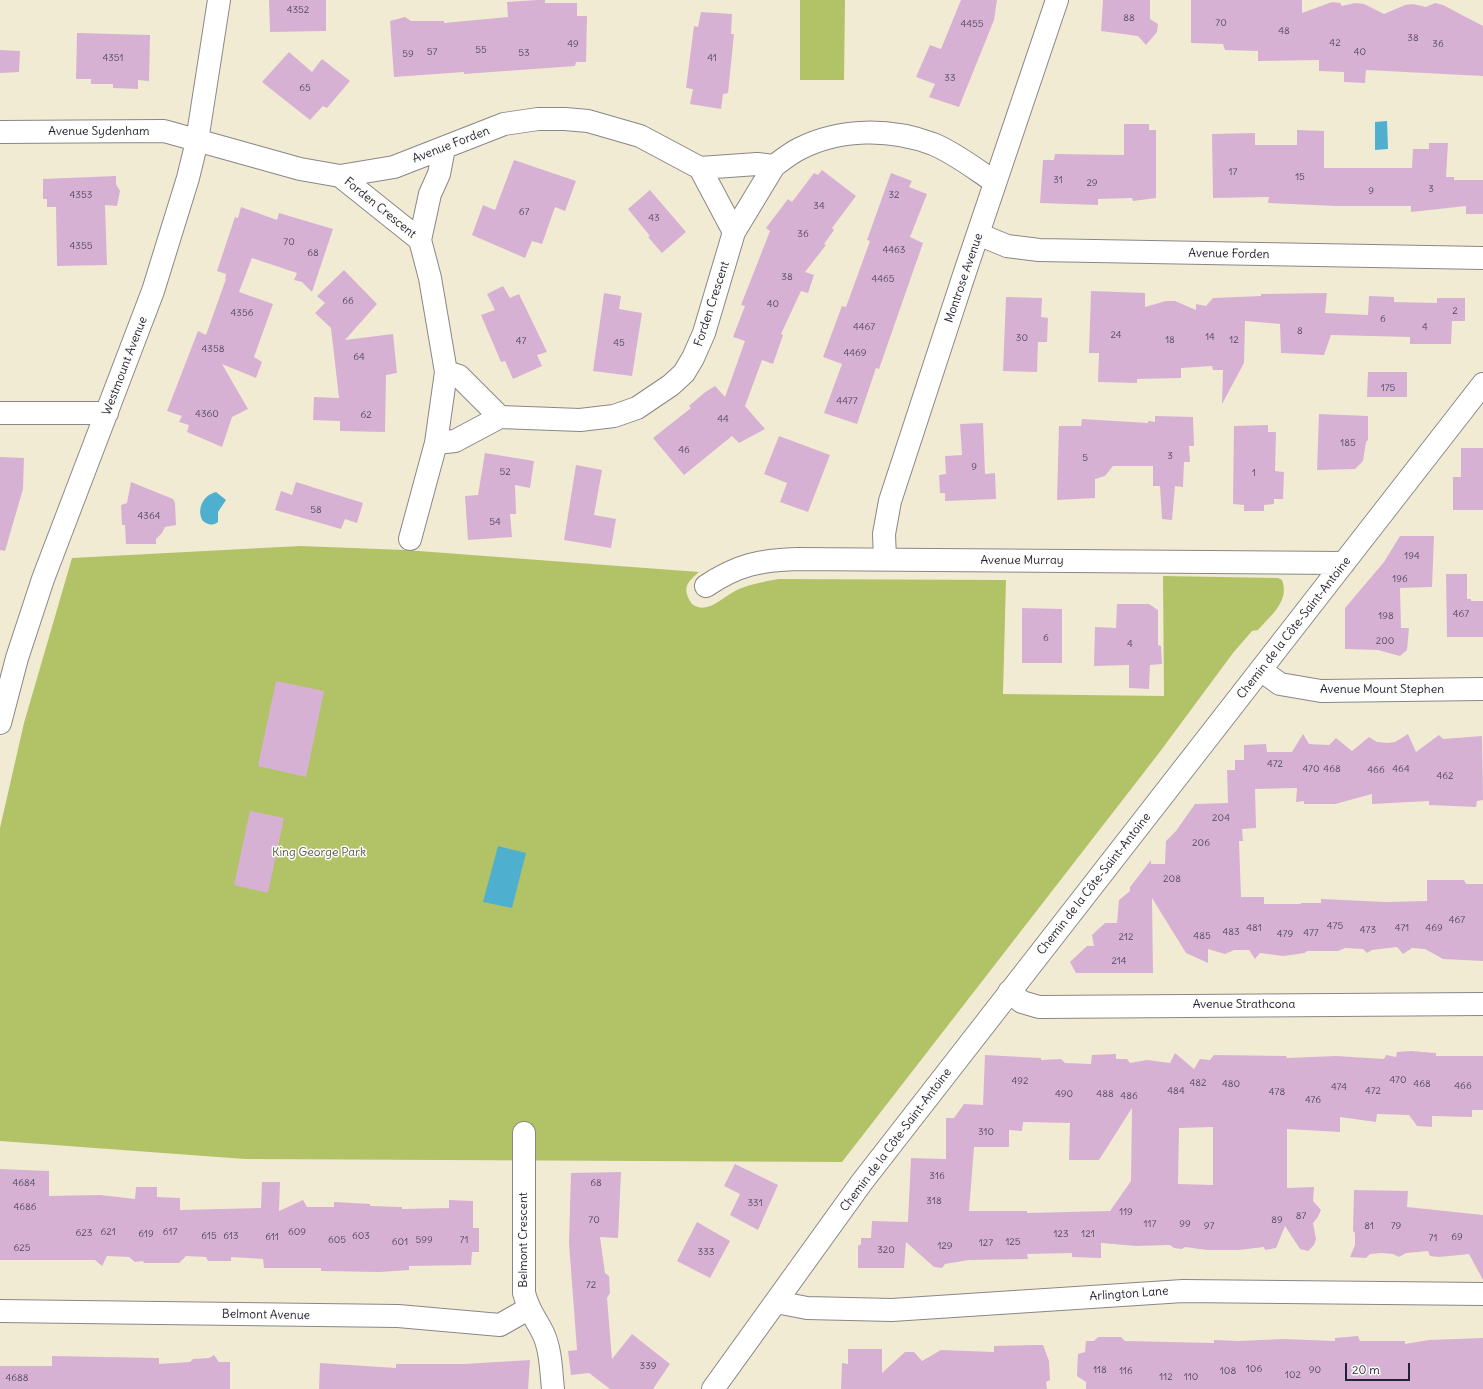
<!DOCTYPE html>
<html>
<head>
<meta charset="utf-8">
<style>
	body { margin:0 }
	#map { position:relative; width:1483px; height:1389px; overflow:hidden; background:#f2ebd4; font-family:Delius,sans-serif }
	canvas { display:block }
	.scale { position:absolute; left:1345px; top:1363px; width:65px; height:18px; box-sizing:border-box; border:2px solid #22223b; border-top:0; padding-left:5px; font-size:12px; line-height:14px; white-space:nowrap; color:#22223b; -webkit-text-stroke:3px #fdfcf7; paint-order:stroke }
</style>
</head>
<body>
<div id="map">
<canvas width="1483" height="1389"></canvas>
<div class="scale">20 m</div>
</div>
<script>
const context = document.querySelector('canvas').getContext('2d');
context.lineJoin = 'round';
function paint(path, color) { context.fillStyle = color; context.fill(path, 'evenodd'); }
function strokePath(path, color, width, dash) { context.strokeStyle = color; context.lineWidth = width; context.lineCap = dash ? 'butt' : 'round'; context.setLineDash(dash || []); context.stroke(path); }
function drawText(font, color, halo, rows, align = 'center') {
  context.font = font + ' Delius,sans-serif'; context.lineWidth = 3; context.setLineDash([]); context.textBaseline = 'middle'; context.strokeStyle = halo; context.fillStyle = color; for (const [text, x, y, turn = 0] of rows) {
    context.save(); context.translate(x, y); context.rotate((+turn || 0) * Math.PI / 180); context.textAlign = isNaN(turn) ? turn : align; if (halo) context.strokeText(text, 0, 0); context.fillText(text, 0, 0); context.restore();
  }
}
const green = new Path2D(`
	M 800,0 L 845,0 L 844,80 L 800,80 Z
	M 300,546 L 405,550 L 699,572 C 686,583 682,589 692,604 C 708,616 724,595 739,589 C 752,584 765,581 779,579 L 1006,580 L 1003,694 L 1164,696 L 1163,576 L 1278,578 L 1282,580 C 1290,601 1271,615 1258,630 L 1252,631 L 1233,653 L 1159,753 L 842,1162 L 245,1159 L 0,1141 L 0,828 L 24,723 L 72,558 Z`);
const water = new Path2D(`
	M 1387,121 L 1388,149 L 1375,150 L 1375,122 Z
	M 216,492 L 226,500 L 218,512 L 218,522 C 212,526 208,525 203,521 C 196,510 203,495 216,492 Z
	M 498,846 L 526,853 L 512,908 L 483,902 Z`);
const building = new Path2D(`
	M 269,0 L 326,0 L 326,31 L 270,32 Z
	M 537,0 L 545,0 L 545,3 L 577,3 L 577,16 L 587,16 L 586,62 L 576,62 L 575,66 L 464,74 L 464,72 L 394,77 L 390,21 L 405,17 L 411,21 L 444,21 L 444,23 L 508,17 L 507,2 Z
	M 961,0 L 997,0 L 994,20 L 959,107 L 929,97 L 935,84 L 916,77 L 930,45 L 941,49 Z
	M 1103,0 L 1150,0 L 1150,19 L 1158,24 L 1157,32 L 1146,45 L 1138,36 L 1101,31 Z
	M 1191,0 L 1302,0 L 1302,13 L 1332,2 L 1340,3 L 1342,6 L 1355,3 L 1364,4 L 1384,14 L 1405,5 L 1413,4 L 1426,7 L 1435,3 L 1443,5 L 1483,26 L 1483,76 L 1366,70 L 1365,83 L 1344,82 L 1344,72 L 1319,71 L 1319,60 L 1258,61 L 1258,51 L 1225,50 L 1223,44 L 1191,43 Z
	M 701,12 L 732,14 L 731,34 L 734,34 L 728,93 L 723,94 L 721,109 L 690,104 L 693,89 L 686,88 L 694,26 L 698,27 Z
	M 77,33 L 150,35 L 149,81 L 138,80 L 138,89 L 113,88 L 113,84 L 91,84 L 91,79 L 76,79 Z
	M 0,50 L 20,51 L 19,72 L 0,73 Z
	M 289,52 L 312,72 L 322,59 L 350,81 L 327,108 L 323,106 L 310,120 L 262,82 Z
	M 1124,124 L 1149,124 L 1149,130 L 1156,130 L 1156,198 L 1133,201 L 1132,198 L 1098,199 L 1098,205 L 1040,203 L 1043,160 L 1054,160 L 1055,154 L 1124,155 Z
	M 1297,130 L 1324,131 L 1324,168 L 1412,168 L 1413,149 L 1429,149 L 1429,143 L 1448,143 L 1446,177 L 1454,177 L 1454,180 L 1483,180 L 1483,214 L 1466,214 L 1466,206 L 1411,212 L 1411,206 L 1337,206 L 1268,203 L 1269,197 L 1213,198 L 1212,134 L 1255,133 L 1255,145 L 1297,145 Z
	M 514,160 L 576,181 L 565,211 L 555,207 L 542,244 L 532,241 L 525,258 L 472,235 L 483,205 L 495,210 Z
	M 822,170 L 856,196 L 832,228 L 834,230 L 824,244 L 826,245 L 805,272 L 814,275 L 808,293 L 801,291 L 781,334 L 783,335 L 773,364 L 762,360 L 745,406 L 765,429 L 739,443 L 732,436 L 684,475 L 653,438 L 691,408 L 689,406 L 704,393 L 715,386 L 725,397 L 745,341 L 733,337 L 745,306 L 741,305 L 770,231 L 766,228 L 788,199 L 792,202 L 814,173 L 818,175 Z
	M 891,173 L 912,181 L 909,187 L 927,194 L 910,237 L 923,243 L 879,369 L 876,368 L 857,424 L 824,413 L 842,364 L 823,357 L 842,306 L 846,307 L 870,241 L 867,240 Z
	M 116,176 L 116,184 L 120,191 L 117,206 L 105,205 L 107,265 L 57,266 L 56,207 L 47,207 L 47,199 L 43,199 L 43,179 Z
	M 650,190 L 686,232 L 662,253 L 648,237 L 650,236 L 628,209 Z
	M 241,207 L 277,220 L 279,213 L 333,229 L 312,292 L 302,282 L 294,280 L 297,273 L 252,258 L 239,292 L 273,304 L 254,357 L 262,362 L 256,378 L 222,364 L 248,409 L 232,417 L 222,447 L 187,432 L 189,425 L 179,422 L 182,416 L 167,411 L 198,331 L 206,335 L 226,279 L 225,279 L 226,274 L 217,271 L 235,217 L 238,218 Z
	M 344,270 L 377,304 L 345,340 L 393,334 L 397,373 L 386,375 L 385,432 L 340,431 L 340,421 L 313,420 L 314,397 L 339,398 L 331,328 L 315,313 L 325,303 L 317,296 Z
	M 503,286 L 510,298 L 519,294 L 547,352 L 537,355 L 542,366 L 513,379 L 505,361 L 501,362 L 481,315 L 495,310 L 487,294 Z
	M 1091,291 L 1145,293 L 1145,307 L 1166,301 L 1175,301 L 1196,310 L 1196,304 L 1206,306 L 1213,298 L 1261,296 L 1261,294 L 1327,293 L 1325,313 L 1368,315 L 1369,296 L 1394,297 L 1394,302 L 1437,303 L 1437,298 L 1465,298 L 1465,321 L 1452,321 L 1451,344 L 1410,344 L 1410,337 L 1331,335 L 1324,355 L 1281,353 L 1280,324 L 1245,321 L 1244,363 L 1222,404 L 1223,370 L 1213,370 L 1212,366 L 1181,368 L 1181,378 L 1137,379 L 1137,383 L 1098,382 L 1099,353 L 1089,353 Z
	M 604,293 L 621,296 L 619,309 L 642,313 L 632,376 L 593,371 Z
	M 1006,297 L 1042,298 L 1041,317 L 1048,318 L 1047,342 L 1038,342 L 1037,372 L 1003,371 Z
	M 1368,372 L 1407,372 L 1407,397 L 1367,397 Z
	M 1319,414 L 1368,416 L 1368,440 L 1366,442 L 1363,461 L 1355,469 L 1317,470 Z
	M 1155,416 L 1193,417 L 1194,446 L 1189,446 L 1190,462 L 1184,462 L 1183,487 L 1175,486 L 1172,520 L 1162,519 L 1160,486 L 1153,486 L 1153,466 L 1113,466 L 1105,476 L 1095,479 L 1095,498 L 1057,500 L 1059,426 L 1081,426 L 1082,419 L 1148,423 L 1148,421 L 1155,422 Z
	M 983,423 L 985,474 L 995,473 L 996,499 L 945,501 L 945,493 L 940,493 L 939,475 L 946,474 L 945,456 L 962,455 L 960,424 Z
	M 1268,425 L 1268,432 L 1276,432 L 1275,471 L 1284,472 L 1283,499 L 1274,499 L 1274,504 L 1264,505 L 1264,511 L 1244,511 L 1244,505 L 1233,504 L 1234,426 Z
	M 779,436 L 830,455 L 808,512 L 780,502 L 787,483 L 764,474 Z
	M 1461,448 L 1483,448 L 1483,510 L 1453,510 L 1453,477 L 1461,477 Z
	M 485,453 L 534,461 L 530,488 L 515,485 L 516,514 L 510,514 L 512,537 L 468,540 L 465,496 L 478,495 Z
	M 0,457 L 24,458 L 23,489 L 5,551 L 0,550 Z
	M 576,465 L 602,470 L 594,515 L 616,519 L 611,548 L 564,540 Z
	M 131,482 L 173,499 L 175,503 L 176,525 L 165,527 L 162,533 L 156,539 L 156,544 L 126,544 L 125,525 L 122,525 L 121,505 L 127,503 Z
	M 296,482 L 363,503 L 357,523 L 345,519 L 341,529 L 275,510 L 281,491 L 292,495 Z
	M 1400,536 L 1434,536 L 1432,587 L 1400,588 L 1401,628 L 1409,628 L 1407,650 L 1400,656 L 1378,650 L 1345,649 L 1345,608 L 1384,562 Z
	M 1446,574 L 1467,574 L 1467,599 L 1471,599 L 1471,601 L 1483,601 L 1483,637 L 1447,637 Z
	M 1117,604 L 1149,604 L 1158,610 L 1158,645 L 1161,646 L 1162,664 L 1150,665 L 1149,689 L 1129,688 L 1129,665 L 1094,666 L 1095,627 L 1116,628 Z
	M 1022,608 L 1062,609 L 1062,663 L 1022,663 Z
	M 276,681 L 324,691 L 306,777 L 258,766 Z
	M 1303,734 L 1309,744 L 1329,745 L 1336,738 L 1352,751 L 1369,737 L 1377,742 L 1387,743 L 1395,742 L 1408,734 L 1416,752 L 1439,735 L 1443,739 L 1482,736 L 1483,800 L 1477,801 L 1476,807 L 1429,805 L 1429,801 L 1372,804 L 1372,794 L 1335,804 L 1304,804 L 1304,801 L 1296,802 L 1297,788 L 1255,789 L 1256,828 L 1242,829 L 1243,841 L 1239,841 L 1241,897 L 1264,897 L 1264,904 L 1301,904 L 1301,903 L 1321,903 L 1321,899 L 1386,902 L 1427,901 L 1427,880 L 1464,880 L 1466,884 L 1483,884 L 1483,961 L 1443,959 L 1425,949 L 1412,948 L 1403,954 L 1397,947 L 1372,950 L 1367,953 L 1363,949 L 1345,948 L 1338,951 L 1307,951 L 1305,953 L 1283,956 L 1260,953 L 1255,959 L 1249,950 L 1234,950 L 1225,954 L 1208,949 L 1208,963 L 1186,953 L 1152,898 L 1153,973 L 1076,973 L 1070,962 L 1087,946 L 1094,946 L 1092,935 L 1105,923 L 1117,923 L 1119,900 L 1130,891 L 1130,887 L 1151,860 L 1151,864 L 1165,864 L 1166,841 L 1176,831 L 1195,804 L 1228,803 L 1227,770 L 1235,770 L 1235,760 L 1244,760 L 1244,745 L 1266,744 L 1267,752 L 1292,752 Z
	M 250,811 L 284,818 L 268,893 L 234,885 Z
	M 1411,1051 L 1436,1053 L 1436,1056 L 1483,1056 L 1483,1110 L 1472,1110 L 1472,1117 L 1432,1116 L 1432,1127 L 1417,1126 L 1409,1115 L 1377,1114 L 1376,1122 L 1340,1117 L 1340,1132 L 1287,1129 L 1287,1188 L 1314,1187 L 1313,1201 L 1321,1210 L 1318,1217 L 1313,1223 L 1316,1239 L 1314,1245 L 1308,1251 L 1300,1249 L 1285,1226 L 1276,1248 L 1265,1250 L 1264,1247 L 1239,1250 L 1207,1250 L 1185,1247 L 1182,1249 L 1174,1248 L 1170,1245 L 1136,1246 L 1101,1243 L 1101,1258 L 1072,1257 L 1072,1253 L 1027,1254 L 1028,1259 L 969,1260 L 945,1264 L 942,1268 L 934,1267 L 906,1242 L 904,1268 L 858,1268 L 858,1246 L 861,1244 L 861,1238 L 871,1238 L 872,1221 L 908,1222 L 911,1158 L 946,1159 L 946,1118 L 954,1118 L 964,1104 L 983,1105 L 985,1055 L 1041,1058 L 1041,1060 L 1061,1059 L 1065,1063 L 1091,1064 L 1092,1055 L 1116,1054 L 1116,1059 L 1127,1059 L 1130,1063 L 1147,1060 L 1170,1063 L 1175,1053 L 1194,1069 L 1200,1059 L 1210,1060 L 1214,1055 L 1286,1056 L 1287,1058 L 1336,1056 L 1384,1059 L 1386,1055 L 1396,1057 L 1397,1052 ZM 1132,1108 L 1131,1181 L 1110,1211 L 1027,1213 L 1027,1211 L 969,1211 L 974,1147 L 1009,1147 L 1009,1130 L 1022,1131 L 1023,1122 L 1070,1123 L 1069,1160 L 1099,1160 ZM 1213,1127 L 1213,1185 L 1178,1184 L 1179,1128 Z
	M 735,1164 L 778,1185 L 758,1230 L 730,1215 L 740,1194 L 724,1186 Z
	M 0,1169 L 49,1171 L 49,1196 L 100,1195 L 135,1199 L 136,1187 L 157,1187 L 157,1197 L 180,1198 L 180,1210 L 261,1208 L 262,1182 L 280,1182 L 279,1211 L 303,1200 L 307,1207 L 334,1207 L 334,1202 L 370,1204 L 370,1206 L 402,1207 L 402,1209 L 449,1208 L 449,1200 L 473,1201 L 473,1228 L 479,1228 L 479,1252 L 472,1252 L 471,1265 L 409,1266 L 409,1270 L 380,1272 L 321,1271 L 321,1268 L 264,1268 L 263,1259 L 231,1257 L 231,1261 L 208,1261 L 206,1257 L 186,1256 L 179,1263 L 144,1263 L 143,1261 L 135,1262 L 129,1257 L 107,1256 L 102,1266 L 95,1260 L 0,1260 Z
	M 621,1172 L 618,1238 L 600,1237 L 605,1273 L 609,1276 L 610,1293 L 607,1298 L 612,1359 L 632,1334 L 670,1364 L 653,1389 L 610,1389 L 589,1373 L 571,1375 L 568,1351 L 577,1350 L 569,1243 L 571,1173 Z
	M 1354,1190 L 1408,1191 L 1407,1207 L 1483,1215 L 1483,1280 L 1469,1254 L 1439,1257 L 1430,1256 L 1428,1251 L 1406,1253 L 1399,1257 L 1393,1254 L 1381,1253 L 1370,1254 L 1366,1258 L 1350,1257 L 1355,1245 L 1355,1233 L 1353,1231 Z
	M 697,1222 L 730,1241 L 710,1278 L 677,1261 Z
	M 1358,1336 L 1360,1341 L 1405,1341 L 1405,1344 L 1429,1340 L 1483,1338 L 1483,1389 L 1086,1389 L 1086,1382 L 1077,1376 L 1078,1354 L 1085,1352 L 1086,1341 L 1094,1341 L 1098,1337 L 1121,1337 L 1125,1341 L 1214,1343 L 1214,1340 L 1239,1341 L 1283,1339 L 1335,1341 L 1335,1338 Z
	M 1034,1345 L 1043,1345 L 1049,1361 L 1050,1380 L 1046,1382 L 1047,1389 L 841,1389 L 842,1363 L 848,1364 L 848,1349 L 882,1349 L 882,1373 L 905,1352 L 914,1352 L 922,1361 L 941,1350 L 994,1352 L 994,1346 Z
	M 214,1355 L 219,1362 L 230,1362 L 230,1389 L 0,1389 L 0,1366 L 52,1366 L 52,1356 L 159,1358 L 159,1364 L 190,1362 L 193,1359 L 209,1358 Z
	M 530,1360 L 528,1389 L 319,1389 L 320,1363 L 396,1368 L 396,1364 L 464,1364 Z`);
const minor = new Path2D(`
	M 0,132 L 164,131 L 300,169 L 340,176 L 394,167 L 504,124 L 538,119 L 565,119 L 588,121 L 640,136 L 700,168 L 757,164 L 774,166 C 782,160 791,153 799,149 C 840,128 890,128 933,144 C 955,153 975,169 995,182
	M 700,168 L 734,232
	M 340,176 L 420,240 L 430,278 L 446,372 L 459,376 L 500,417 L 580,420 L 614,416 L 637,408 L 671,385 L 684,373 L 693,358 L 704,333 L 734,232 L 774,166
	M 978,234 L 1007,246 L 1039,250 L 1483,258
	M 420,240 L 430,194 L 439,174 L 444,148
	M 0,413 L 107,413
	M 436,443 L 455,441 L 500,417
	M 410,539 L 436,443 L 446,372
	M 885,559 L 884,534 L 890,501 L 965,272 L 1057,0
	M 706,586 C 737,565 760,560 797,559 L 1344,563
	M 1262,671 L 1280,684 L 1321,691 L 1483,689
	M 0,723 L 17,658 L 43,579 L 153,291 L 188,178 L 197,141 L 219,0
	M 1009,992 L 1022,1002 L 1039,1007 L 1483,1004
	M 524,1133 L 524,1293 C 529,1312 535,1317 543,1333 C 551,1350 551,1371 553,1389
	M 776,1302 L 807,1308 L 892,1310 L 1183,1291 L 1483,1294
	M 0,1311 L 398,1316 L 500,1325 L 528,1309
	M 713,1389 L 862,1182 L 1483,384`);
const numberNames = [
	["4352",298,10],
	["88",1129,18],
	["70",1221,23],
	["4455",972,24],
	["48",1284,31],
	["38",1413,38],
	["42",1335,43],
	["49",573,44],
	["36",1438,44],
	["55",481,50],
	["57",432,52],
	["40",1360,52],
	["53",524,53],
	["59",408,54],
	["4351",113,58],
	["41",712,58],
	["33",950,78],
	["65",305,88],
	["17",1233,172],
	["15",1300,177],
	["31",1058,180],
	["29",1092,183],
	["3",1431,189],
	["9",1371,191],
	["4353",81,195],
	["32",894,195],
	["34",819,206],
	["67",524,212],
	["43",654,218],
	["36",803,234],
	["70",289,242],
	["4355",81,246],
	["4463",894,250],
	["68",313,253],
	["38",787,277],
	["4465",883,279],
	["66",348,301],
	["40",773,304],
	["2",1455,311],
	["4356",242,313],
	["6",1383,319],
	["4467",864,327],
	["4",1425,327],
	["8",1300,331],
	["24",1116,335],
	["14",1210,337],
	["30",1022,338],
	["18",1170,340],
	["12",1234,340],
	["47",521,341],
	["45",619,343],
	["4358",213,349],
	["4469",855,353],
	["64",359,357],
	["175",1388,388],
	["4477",847,401],
	["4360",207,414],
	["62",366,415],
	["44",723,419],
	["185",1348,443],
	["46",684,450],
	["3",1170,456],
	["5",1085,458],
	["9",974,467],
	["52",505,472],
	["1",1254,473],
	["58",316,510],
	["4364",149,516],
	["54",495,522],
	["194",1412,556],
	["196",1400,579],
	["467",1461,614],
	["198",1386,616],
	["6",1046,638],
	["200",1385,641],
	["4",1130,644],
	["472",1275,764],
	["470",1311,769],
	["468",1332,769],
	["464",1401,769],
	["466",1376,770],
	["462",1445,776],
	["204",1221,818],
	["206",1201,843],
	["208",1172,879],
	["467",1457,920],
	["475",1335,926],
	["481",1254,928],
	["471",1402,928],
	["469",1434,928],
	["473",1368,930],
	["483",1231,932],
	["477",1311,933],
	["479",1285,934],
	["485",1202,936],
	["212",1126,937],
	["214",1119,961],
	["470",1398,1080],
	["492",1020,1081],
	["482",1198,1083],
	["480",1231,1084],
	["468",1422,1084],
	["466",1463,1086],
	["474",1339,1087],
	["484",1176,1091],
	["472",1373,1091],
	["478",1277,1092],
	["490",1064,1094],
	["488",1105,1094],
	["486",1129,1096],
	["476",1313,1100],
	["310",986,1132],
	["316",937,1176],
	["4684",24,1183],
	["68",596,1183],
	["318",934,1201],
	["331",755,1203],
	["4686",25,1207],
	["119",1126,1212],
	["87",1301,1216],
	["70",594,1220],
	["89",1277,1220],
	["117",1150,1224],
	["99",1185,1224],
	["97",1209,1226],
	["81",1369,1226],
	["79",1396,1226],
	["621",108,1232],
	["617",170,1232],
	["609",297,1232],
	["623",84,1233],
	["619",146,1234],
	["123",1061,1234],
	["121",1088,1234],
	["615",209,1236],
	["613",231,1236],
	["603",361,1236],
	["611",272,1237],
	["69",1457,1237],
	["71",1433,1238],
	["605",337,1240],
	["599",424,1240],
	["71",464,1240],
	["601",400,1242],
	["125",1013,1242],
	["127",986,1243],
	["129",945,1246],
	["625",22,1248],
	["320",886,1250],
	["333",706,1252],
	["72",591,1285],
	["339",648,1366],
	["106",1254,1369],
	["118",1100,1370],
	["90",1315,1370],
	["116",1126,1371],
	["108",1228,1371],
	["102",1293,1375],
	["112",1166,1377],
	["110",1191,1377],
	["4688",17,1378]
];
const streetNames = [
	["Avenue Sydenham",99,132],
	["Avenue Forden",451,145,-21],
	["Forden Crescent",380,208,39],
	["Avenue Forden",1229,254,1],
	["Montrose Avenue",964,278,-71],
	["Forden Crescent",712,304,-72],
	["Westmount Avenue",125,366,-69],
	["Avenue Murray",1022,561],
	["Chemin de la Côte-Saint-Antoine",1294,628,-52],
	["Avenue Mount Stephen",1382,690],
	["Chemin de la Côte-Saint-Antoine",1094,884,-52],
	["Avenue Strathcona",1244,1005],
	["Chemin de la Côte-Saint-Antoine",896,1140,-53],
	["Belmont Crescent",524,1240,-90],
	["Arlington Lane",1129,1294,-4],
	["Belmont Avenue",266,1315,1]
];
const parkNames = [
	["King George Park",319,853]
];
paint(green, '#b1c366');
paint(water, '#4fafce');
paint(building, '#d7b1d3');
strokePath(minor, '#8a8688', 24);
strokePath(minor, '#fff', 22);
drawText('10px', '#4f4661', null, numberNames);
drawText('12px', '#22223b', '#fdfcf7', streetNames);
drawText('12px', '#545a4a', '#fdfcf7', parkNames);
</script>
</body>
</html>
